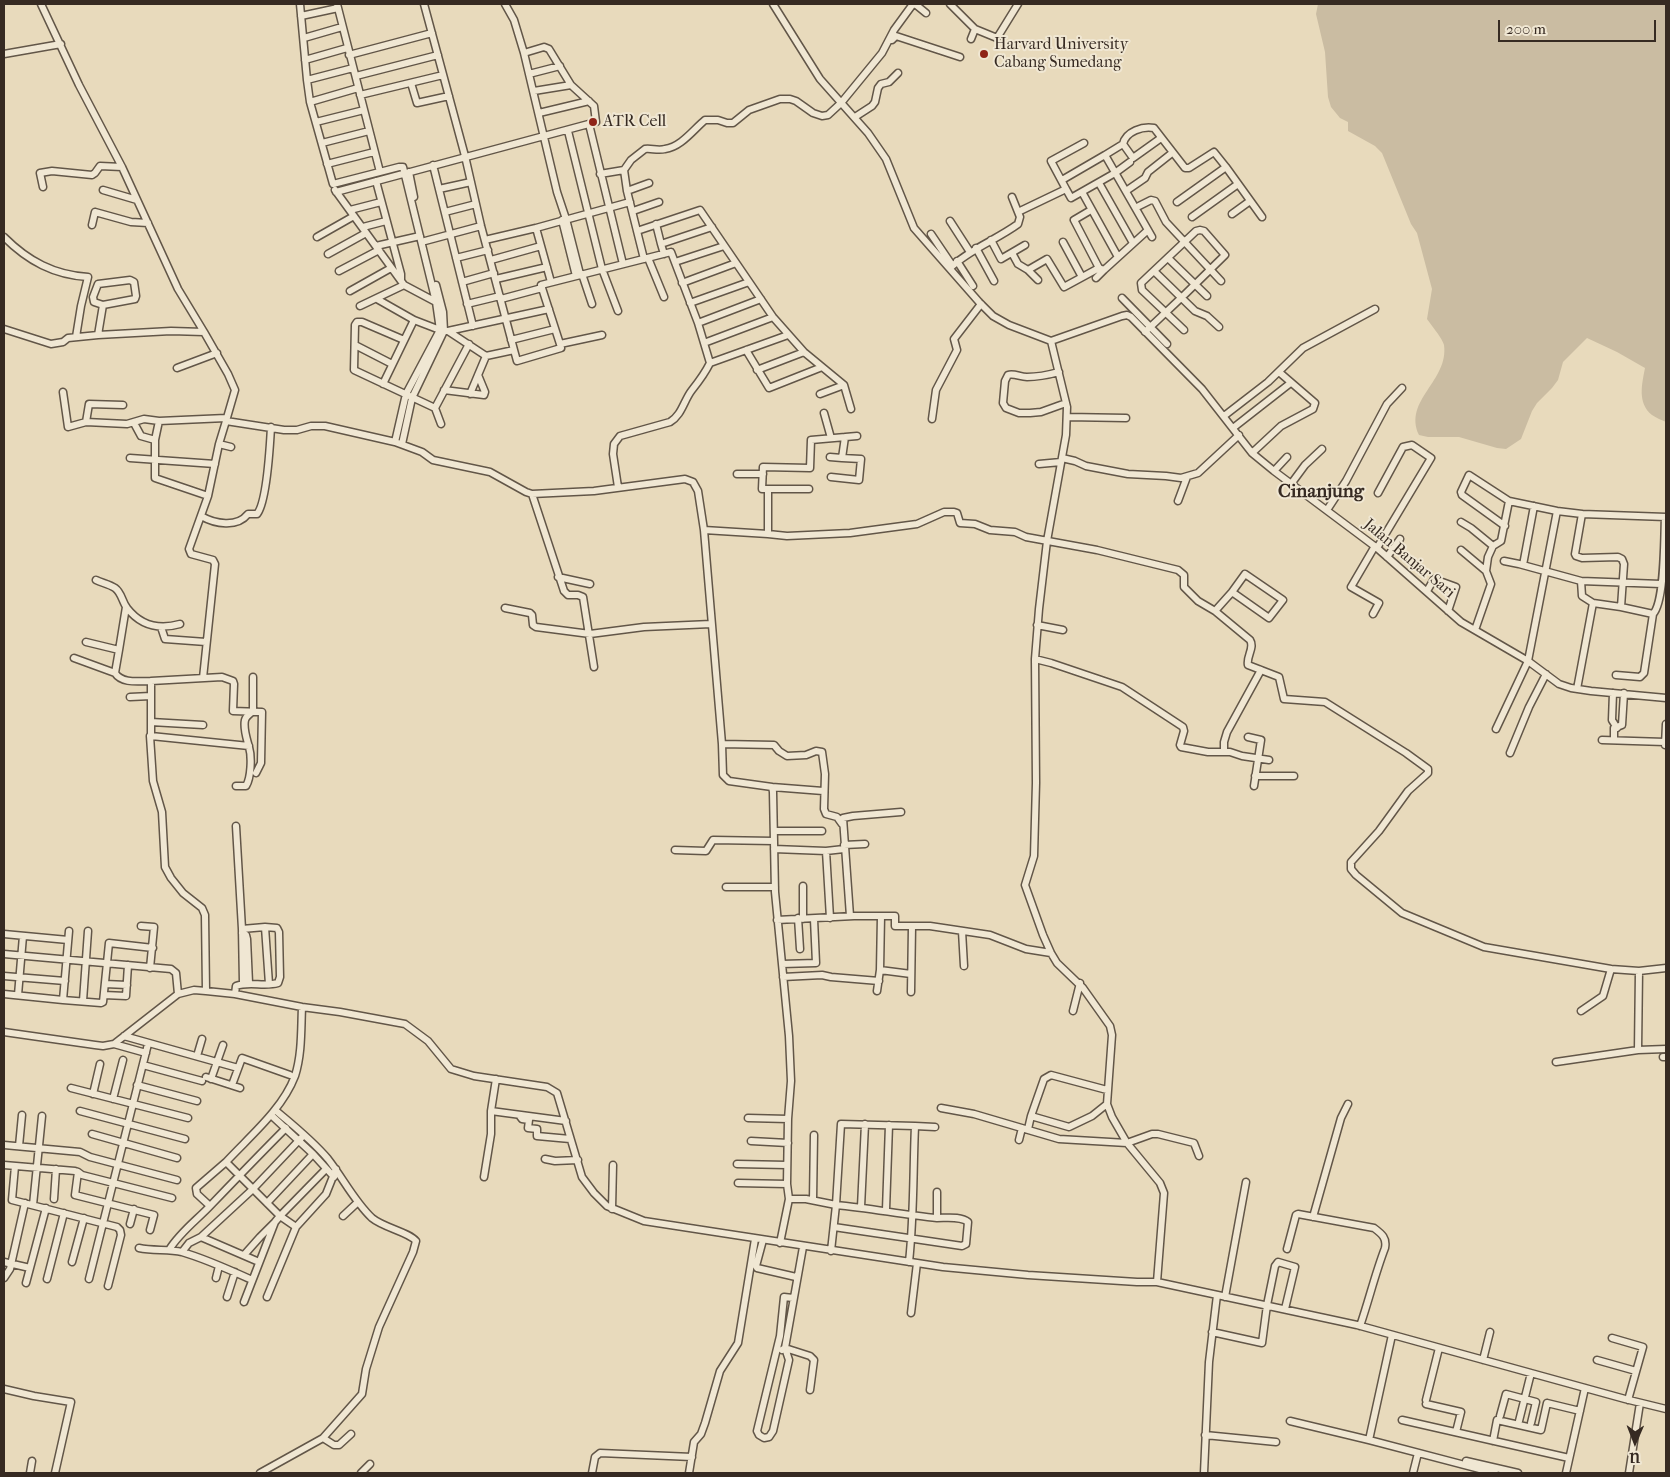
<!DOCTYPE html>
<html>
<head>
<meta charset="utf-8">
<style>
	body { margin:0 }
	#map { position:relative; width:1670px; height:1477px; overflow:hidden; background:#e8dabc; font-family:"IM FELL French Canon",serif }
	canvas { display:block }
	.frame { position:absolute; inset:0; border:5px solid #362a22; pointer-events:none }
	.north { position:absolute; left:1610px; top:1417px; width:50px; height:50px; -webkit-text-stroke:4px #f0e7d3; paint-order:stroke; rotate:181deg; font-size:14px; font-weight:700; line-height:20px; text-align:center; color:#362a22 }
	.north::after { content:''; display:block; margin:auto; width:18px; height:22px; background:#362a22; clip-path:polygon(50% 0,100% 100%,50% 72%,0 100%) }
	.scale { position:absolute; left:1498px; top:20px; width:158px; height:22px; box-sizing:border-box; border:2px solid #362a22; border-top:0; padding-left:6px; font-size:15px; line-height:18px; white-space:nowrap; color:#362a22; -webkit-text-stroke:4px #f0e7d3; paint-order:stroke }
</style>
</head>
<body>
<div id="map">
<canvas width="1670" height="1477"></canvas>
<div class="frame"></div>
<div class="north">U</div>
<div class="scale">200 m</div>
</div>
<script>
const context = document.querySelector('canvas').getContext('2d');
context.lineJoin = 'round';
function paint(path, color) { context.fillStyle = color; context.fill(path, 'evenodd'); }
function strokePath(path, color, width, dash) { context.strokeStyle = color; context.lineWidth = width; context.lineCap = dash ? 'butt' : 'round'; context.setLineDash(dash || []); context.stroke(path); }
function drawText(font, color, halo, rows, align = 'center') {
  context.font = font + ' "IM FELL French Canon",serif'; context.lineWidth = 4; context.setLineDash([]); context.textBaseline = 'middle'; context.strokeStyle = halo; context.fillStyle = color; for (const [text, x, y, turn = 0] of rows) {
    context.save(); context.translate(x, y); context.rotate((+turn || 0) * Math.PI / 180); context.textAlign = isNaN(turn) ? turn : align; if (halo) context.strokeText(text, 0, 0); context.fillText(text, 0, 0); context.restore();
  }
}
const green = new Path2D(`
	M 1318,4 L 1666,4 L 1666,422 C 1662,420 1656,418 1652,415 C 1637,403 1642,384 1645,368 L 1617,352 L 1587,338 L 1563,362 L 1558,380 L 1552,388 L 1537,403 L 1532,411 L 1521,439 L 1506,449 L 1497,448 L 1459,437 L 1428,437 L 1419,435 C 1403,400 1449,381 1444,345 C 1443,339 1431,325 1427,319 L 1432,289 L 1417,233 L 1411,224 L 1382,153 L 1375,146 L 1348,131 L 1348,122 L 1340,118 L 1331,107 L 1328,97 L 1325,52 L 1316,14 Z`);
const minor = new Path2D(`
	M 41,4 L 79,85 L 122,167 L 178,289 L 204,332
	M 300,4 L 307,80 L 310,102 L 333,184 L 399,167 L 403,167 L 436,302 L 440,330 L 448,331 L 486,356 L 514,350 L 517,361 L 561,348 L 560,344 L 602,335
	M 337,4 L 380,172
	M 424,4 L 465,156 L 481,226 L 514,350
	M 505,4 L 514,20 L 524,53 L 557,192 L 566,219 L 580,274
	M 773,4 L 820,79 L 868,133 L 886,159 L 914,228 L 979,302 L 993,316 L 1009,325 L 1051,341
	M 915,4 L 926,13
	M 950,4 L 975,29 L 971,39
	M 301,16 L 338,8
	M 975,29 L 997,38 L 1018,4
	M 304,38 L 342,27
	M 890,40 L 892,40 L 896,36 L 960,57
	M 4,54 L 61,44
	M 349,55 L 432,33
	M 305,60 L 347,48
	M 529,74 L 560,66
	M 356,76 L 438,55
	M 307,80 L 353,68
	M 411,83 L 417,103 L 449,96
	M 534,91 L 571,85
	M 360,95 L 443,75
	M 310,102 L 358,88
	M 539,113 L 589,101
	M 855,117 L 872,106 L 875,102 L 878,88 L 881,84 L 889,82 L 898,73
	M 316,122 L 364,110
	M 589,124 L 623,264
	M 568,131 L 602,269 L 618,311
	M 1161,138 L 1133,158 L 1123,144 C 1126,131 1143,126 1154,128 L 1185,168 L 1189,168 L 1214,152 L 1226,167 L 1177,202
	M 322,143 L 369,131
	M 1105,155 L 1123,144
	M 327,164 L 374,152
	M 433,165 L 473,326
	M 1226,167 L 1262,217
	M 409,172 L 414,197
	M 600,174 L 624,170
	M 376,181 L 401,274 L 401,280
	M 1099,183 L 1133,243
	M 43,187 L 40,173 L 52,171 L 92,175 L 95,173 L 100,166 L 122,167
	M 439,189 L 471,182
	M 1066,189 L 1051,161 L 1084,143
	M 103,190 L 137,200
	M 335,190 L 404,285 L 436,302
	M 627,191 L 649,183
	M 1126,191 L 1145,178 L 1148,172 L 1172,153
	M 336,192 L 596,122 L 594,106 L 571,85 L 549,49 L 544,47 L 524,53
	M 1082,192 L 1118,257
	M 1012,197 L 1018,212
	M 1139,206 L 1151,200 L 1155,201 L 1166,222 L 1221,281
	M 350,210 L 381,202
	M 1091,210 L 1074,220 L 1099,268
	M 633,211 L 659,202
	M 445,212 L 476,204
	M 1232,214 L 1250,201
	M 1192,217 L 1238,184
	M 562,220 L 576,276
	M 950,221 L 970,252
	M 656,224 L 661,244
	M 92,225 L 95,212 L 131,222 L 148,223
	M 363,227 L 386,221
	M 536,228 L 551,282
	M 1148,230 L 1152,237
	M 637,231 L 700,210 L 773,317 L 804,352 L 844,385 L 851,409
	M 931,234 L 952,265
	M 4,237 C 28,261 54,275 88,277 L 81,306 L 76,337
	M 317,237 L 354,216
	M 485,240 L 536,228 L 630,202
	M 991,240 L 1001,259 L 1025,245
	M 425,241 L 481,226
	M 1063,242 L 1082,277
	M 376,246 L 420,236
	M 976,248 L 994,281
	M 1012,253 L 1018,264 L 1028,270 L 1047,259 L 1064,287 L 1099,268 L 1104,270 L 1148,230 L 1105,155 L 1062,180
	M 328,254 L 366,233
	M 664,254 L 661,244 L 712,227
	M 456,258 L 488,250
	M 648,258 L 664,297
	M 1168,258 L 1207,296
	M 644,259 L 627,191 L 624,170 L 631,160 L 645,149 C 651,148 658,151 665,149 C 681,147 693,130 705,120 L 718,120 L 727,123 L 733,123 L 749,110 L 780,99 L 790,99 L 796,101 L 813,113 L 822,116 L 828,115 L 841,103 L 882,53 L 894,30 L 913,4
	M 491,260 L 541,246
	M 957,261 L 973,286
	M 675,262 L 724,246
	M 950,268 C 970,249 996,240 1018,224 L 1020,217 L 1018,212 L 1066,189 L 1071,198 L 1115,173 L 1130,162
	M 1028,270 L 1038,280
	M 339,271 L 379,250
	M 1154,271 L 1195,311 L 1207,316 L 1219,327
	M 582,274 L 592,304
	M 1096,278 L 1104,270
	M 496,279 L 547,267
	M 462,282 L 494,273
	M 682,283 L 736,263
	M 350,291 L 391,268
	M 1122,298 L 1167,344
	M 377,299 L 414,320 L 440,330 L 406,394 L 395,442
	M 501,299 L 542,288
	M 690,303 L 749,282
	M 467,304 L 500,296
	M 360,306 L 404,285
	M 698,323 L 761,299
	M 4,329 L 51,344 L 63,342 L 68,338 L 98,335 L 171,331 L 204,332 L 228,374 L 235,390 L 226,421 L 284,430 L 297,430 L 311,426 L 325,426 L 395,442 L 422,452 L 433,460 L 490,472 L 526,492 L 532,494 L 594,491 L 685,479 L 693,482 L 698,491 L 704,530 L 722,744 L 723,775 L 729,781 L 772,787 L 773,792 L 775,892 L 789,1036 L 791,1081 L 788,1119 L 787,1184 L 789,1199 L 806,1199 L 836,1205 L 831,1251
	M 448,331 L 549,309
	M 1145,332 C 1172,307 1198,282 1224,256 L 1225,255 L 1204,231 L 1200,230 L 1196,231 L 1141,283 L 1142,290 L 1184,330
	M 98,335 L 103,305 L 135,299 L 136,296 L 134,282 L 130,280 L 98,284 L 93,297 L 94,302 L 103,305
	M 404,340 L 362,322 L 357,322 L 355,325 L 354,370 L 435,408
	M 511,340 L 555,329
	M 1051,341 L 1067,407 L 1066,435 L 1047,541 L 1039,609 L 1035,659 L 1036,783 L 1034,856 L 1025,885 L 1043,935 L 1051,953 L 1057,963 L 1083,988 L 1110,1026 L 1112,1035 L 1107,1104 L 1112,1117 L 1127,1143 L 1160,1183 L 1164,1193 L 1157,1282
	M 1051,341 L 1122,316 L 1127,315 L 1131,317 L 1202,389 L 1252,453 L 1274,471 L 1377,548 L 1461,622 L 1528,661 L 1559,684 L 1571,688 L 1591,691 L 1666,698
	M 704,343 L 773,317
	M 560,344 L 541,285 L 671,252 L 698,323 L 710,363
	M 355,345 L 392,364
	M 746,350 L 769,388 L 822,367
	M 177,368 L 217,353
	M 757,370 L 804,352
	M 1059,372 C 1048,375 1038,377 1027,377 C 1020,377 1014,373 1008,375 L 1005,381 L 1003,403 L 1006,408 L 1019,413 L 1030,413 L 1041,412 L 1066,403
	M 383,384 L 414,320
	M 444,390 L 484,395 L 485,392 L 478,375
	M 63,392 L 68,427 L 86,422 L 127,424 L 144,419 L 159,421
	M 470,394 L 486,356
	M 820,394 L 844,385
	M 824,413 L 831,438
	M 1224,416 L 1268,382 L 1303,348 L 1375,309
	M 1067,417 L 1126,418
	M 932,419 L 936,390 L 957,350 L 954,339 L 981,304
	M 86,422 L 89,404 L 123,405
	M 134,423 L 141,436 L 155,440
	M 441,424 L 435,408 L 469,344
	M 1233,428 L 1288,385
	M 219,444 L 231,447
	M 402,444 L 412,398 L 444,331 L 443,312 L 436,285
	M 1252,453 L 1281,426 L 1313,409 L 1315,403 L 1279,372
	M 830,457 L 842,458
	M 130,458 L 215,464
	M 1062,458 L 1075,461 L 1086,466 L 1128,474 L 1166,476 L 1181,478 L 1198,473 L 1239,435
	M 1039,464 L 1061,462
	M 1274,471 L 1287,457
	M 737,474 L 763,474
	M 831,477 L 859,480 L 861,459 L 842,458 L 845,437
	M 1291,484 L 1305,465 L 1322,449
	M 618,487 L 613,454 L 614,444 L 620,436 L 670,422 C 682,415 684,400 692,390 C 700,380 704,375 710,363 L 788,335
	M 768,489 L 762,489 L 763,467 L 810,468 L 811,440 L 857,436
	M 532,494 L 564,591 L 568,595 L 578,595 L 583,597 L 594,667
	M 208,496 L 155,478 L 155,440 L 159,421 L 226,418
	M 1178,501 L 1187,477
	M 1327,510 L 1346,481 L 1387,404 L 1402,388
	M 1582,514 L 1575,554 L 1576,556 L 1582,558 L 1618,557 L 1622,559 L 1624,564 L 1621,607
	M 201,516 C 215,524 237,528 248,514 L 257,514 C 267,502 270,445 271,427
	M 1461,522 L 1471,528 L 1493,546
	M 1505,526 L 1462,495 L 1461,492 L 1469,475 L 1509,501 L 1557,511 L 1582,514 L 1666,517
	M 704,530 L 768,534 L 787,536 L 850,533 L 917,524 L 944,512 L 954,512 L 957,513 L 960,523 L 975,524 L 990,530 L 1015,532 L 1026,537 L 1097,550 L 1178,570 L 1184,575 L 1184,587 L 1198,601 L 1215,611
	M 768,534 L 768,489 L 809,489
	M 1377,548 L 1431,458 L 1412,445 L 1403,447 L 1378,493
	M 1461,550 L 1486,571
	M 1387,557 L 1400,539
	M 1504,561 L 1519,564 L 1581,581 L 1582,596 L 1593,603 L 1621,607 L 1653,614
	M 1523,565 L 1534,506
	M 558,577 L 590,584
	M 96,580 C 102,583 109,584 115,588 C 122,593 122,602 127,608 C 141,626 159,630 180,624
	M 1581,581 L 1661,584
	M 1427,591 L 1434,579 L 1456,587 L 1448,611
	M 1232,592 L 1269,618 L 1283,600 L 1245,574 L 1232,592 L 1215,611 L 1250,640 C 1255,648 1246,656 1248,665 L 1279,677 L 1284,699 L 1325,702 L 1406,753 L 1428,769 L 1428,773 L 1408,791 L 1379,831 L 1351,862 L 1351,869 L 1356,875 L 1402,913 L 1484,947 L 1611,969 L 1639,971 L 1666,968
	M 505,608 L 530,613 L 532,615 L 533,625 L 536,627 L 590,634 L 644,627 L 711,624
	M 1373,614 L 1379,603 L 1351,587 L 1375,546
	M 1037,625 L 1063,630
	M 161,627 L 165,639 L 206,642
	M 1475,630 L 1491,584 L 1486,571 L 1488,557 L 1493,546 L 1501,541 L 1509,501
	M 86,642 L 119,650 L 115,673 C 122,684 139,681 151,681 L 151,736 L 249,746
	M 119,650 L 126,607
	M 74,658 L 115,673
	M 1035,659 L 1051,663 L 1122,687 L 1183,727 L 1184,731 L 1180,745 L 1181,747 L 1208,752 L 1230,752 L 1242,756 L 1269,760
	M 1616,675 L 1640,677 L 1644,673 L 1653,614 C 1665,602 1664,537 1665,517
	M 203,678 L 215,564 L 213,560 L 191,554 L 189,549 L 208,496 L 219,444 L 226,421
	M 151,681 L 222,677 L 233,681 L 234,684 L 233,711 L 262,712 L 261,763 L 256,773
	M 1577,689 L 1593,603
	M 1613,693 L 1612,720 L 1617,728
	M 130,697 L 151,696
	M 151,722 L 203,725
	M 1496,729 L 1528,661 L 1557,511
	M 150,736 L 153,781 L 162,812 L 165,867 L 171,878 L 183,893 L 202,908 L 205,915 L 206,991
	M 1248,737 L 1261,740 L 1254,786
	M 1602,740 L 1665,742
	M 1614,740 L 1614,728 L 1622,725 L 1624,693
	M 722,744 L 774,745 L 779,751 L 787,756 L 806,755 L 816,751 L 822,752 L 825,774 L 824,809 L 826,814 L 837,817 L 842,824
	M 1665,745 L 1666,724
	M 1224,752 L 1224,742 L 1227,732 L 1261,670
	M 1510,753 L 1529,707 L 1546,674
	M 1255,776 L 1294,776
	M 236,786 L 246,786 C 251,778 252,757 249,747 C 247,739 243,729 245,720 C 246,716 250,714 253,711 L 253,677
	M 772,787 L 823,791
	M 236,826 L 242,929 L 243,983
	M 775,831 L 822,831
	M 844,845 L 865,844
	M 774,849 L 826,851 L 844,849
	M 675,850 L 706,851 L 713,840 L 774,841
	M 826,851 L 830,918
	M 803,886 L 803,919
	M 726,887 L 775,887
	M 850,916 L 843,818 L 853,816 L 901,812
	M 798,918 L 800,949
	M 777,920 L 854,916 L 895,916 L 895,926 L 930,926 L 990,935 L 1026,949 L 1051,953
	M 141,926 L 154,927 L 150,968
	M 242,929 L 265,927 L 269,984
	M 69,931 L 63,1000 L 101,1003 L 103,1002 L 109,943 L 153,948
	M 962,931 L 964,966
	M 242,933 L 246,935 L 247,939 L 249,983
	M 4,934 L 68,940
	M 4,954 L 171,969 L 176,973 L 178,994
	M 782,964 L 816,963 L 814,919
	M 880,970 L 911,974
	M 4,976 L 65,981
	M 783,977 L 822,975 L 831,977 L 879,981
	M 105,984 L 127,985
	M 877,991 L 880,970 L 881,916
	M 911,992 L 912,927
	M 4,994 L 63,1000
	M 235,994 L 236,986 C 249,981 264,987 278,983 L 280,977 L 279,932 L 277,928 L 265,927
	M 18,995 L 23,936
	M 104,995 L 126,996 L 128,965
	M 83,1001 L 88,931
	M 302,1007 C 301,1030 302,1054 295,1076 C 282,1110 250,1136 226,1162 L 280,1216 L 296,1227 L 326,1194 L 336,1169
	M 1073,1011 L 1080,983
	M 1581,1011 L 1603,996 L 1611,969
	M 4,1032 L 95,1045 L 103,1046 L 114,1044 L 178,994 L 194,990 L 206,991 L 235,994 L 302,1007 L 340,1012 L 405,1024 L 428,1041 L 451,1069 L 474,1076 L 547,1087 L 557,1093 L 582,1177 L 594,1193 L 607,1206 L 644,1221 L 943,1267 L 1028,1275 L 1137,1282 L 1157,1282 L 1357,1325 L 1625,1399 L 1666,1409
	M 124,1036 L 238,1068
	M 114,1044 L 146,1053
	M 1638,1050 L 1639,971
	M 197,1056 L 202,1039
	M 1663,1057 L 1666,1057
	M 1556,1062 L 1638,1050 L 1666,1049
	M 143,1065 L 202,1081
	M 206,1077 L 240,1088
	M 211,1079 L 223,1045
	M 496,1079 L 491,1111 L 566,1121
	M 137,1085 L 197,1101
	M 232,1085 L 242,1058 L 290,1075
	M 71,1088 L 188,1118
	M 93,1094 L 100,1064
	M 113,1099 L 123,1060
	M 941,1108 L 974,1114 L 1059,1139 L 1127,1143 L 1152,1134 L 1158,1134 L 1194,1143 L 1199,1156
	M 80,1111 L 185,1139
	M 271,1115 L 313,1154 L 334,1177
	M 519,1115 L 522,1119 L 529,1120 L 528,1128 L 537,1129 L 537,1136 L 570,1139
	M 1031,1116 L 1044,1079 L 1051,1075 L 1107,1090
	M 748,1118 L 788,1119
	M 915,1126 L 935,1127
	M 1028,1129 L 1031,1116 L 1069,1127 L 1092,1116 L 1107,1104
	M 92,1134 L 177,1158
	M 1019,1140 L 1022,1128
	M 751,1141 L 788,1143
	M 4,1145 L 80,1152 L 90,1157 L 177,1180
	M 19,1146 L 22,1115
	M 545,1159 L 555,1161 L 578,1160
	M 737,1164 L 787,1165
	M 4,1165 L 75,1171 L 78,1172 L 75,1195 L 154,1215 L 150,1230
	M 15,1166 L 12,1200 L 117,1227 L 120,1230 L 121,1235 L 108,1286
	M 78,1172 L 82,1175 L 172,1198
	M 484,1177 L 491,1134 L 491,1111
	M 738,1183 L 787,1184
	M 54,1199 L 56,1169
	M 813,1200 L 814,1135
	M 267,1203 L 313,1154
	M 33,1205 L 42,1116
	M 210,1206 L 197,1194 L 196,1188 L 226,1162
	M 861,1207 L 865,1124
	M 612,1209 L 613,1165
	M 886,1210 L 889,1125
	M 343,1216 L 358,1202
	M 1313,1217 L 1341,1118 L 1348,1104
	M 937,1218 L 937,1192
	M 130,1224 L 134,1209
	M 834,1227 L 962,1246 L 966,1244 L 968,1222 C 961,1216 947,1218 937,1218 C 904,1215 870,1208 836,1205 L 841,1124 L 915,1126 C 913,1171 914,1217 909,1262
	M 201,1237 L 259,1262
	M 763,1240 L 756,1266 L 757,1268 L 796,1277
	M 780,1243 L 789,1199
	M 139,1248 C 153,1251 168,1249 182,1252 C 206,1259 230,1270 252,1280
	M 1287,1249 L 1296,1215 L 1298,1214 L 1374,1228 C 1382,1234 1387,1238 1385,1248 C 1375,1274 1369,1300 1360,1326
	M 169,1250 C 180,1232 197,1220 211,1205 C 236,1179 261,1153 286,1128
	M 182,1252 L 189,1243 L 201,1237 L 253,1189 L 304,1135
	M 244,1255 L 260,1237 L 274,1223
	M 4,1262 L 30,1268
	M 72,1262 L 84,1218
	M 4,1278 L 10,1269 L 25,1203
	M 216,1278 L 219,1266
	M 47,1279 L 64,1213
	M 89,1279 L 148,1044
	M 26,1283 L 46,1208
	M 227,1297 L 235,1272
	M 267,1297 L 296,1227
	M 1225,1297 L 1246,1182
	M 793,1298 L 784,1297 L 780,1336 L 757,1431 L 759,1435 L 764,1438 L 769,1437 L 773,1431 L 789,1360 L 785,1348 L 803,1247
	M 244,1302 L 275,1222 L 280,1216 L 326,1169
	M 911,1313 L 917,1263
	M 1212,1332 L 1262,1343 L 1267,1305 L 1275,1266 L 1278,1262 L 1295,1267 L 1285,1309
	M 1612,1338 L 1643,1347 L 1628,1400
	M 782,1350 L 785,1348 L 810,1356 L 814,1360 L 810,1390
	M 1483,1360 L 1490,1332
	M 1597,1360 L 1636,1371
	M 4,1389 L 34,1396 L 71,1402 L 55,1473
	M 1426,1400 L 1439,1348
	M 1426,1404 L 1461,1412 L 1456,1432
	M 1500,1416 L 1506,1394 L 1536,1402 L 1531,1423
	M 1402,1420 L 1569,1458
	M 1290,1421 L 1369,1440 L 1495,1473
	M 1519,1421 L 1531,1373
	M 1205,1435 L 1276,1442
	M 323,1438 L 334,1445 L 339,1445 L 351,1434
	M 1369,1440 L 1392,1335
	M 1493,1441 L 1497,1420 L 1541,1430 L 1547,1403 L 1580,1411
	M 1466,1461 L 1518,1473
	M 30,1473 L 32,1461
	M 260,1473 L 323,1438 L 362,1394 L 366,1369 L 379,1327 L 413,1252 L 416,1241 C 409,1232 384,1228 372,1218 C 354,1201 343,1178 328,1159 C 313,1141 293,1125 275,1110
	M 361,1473 L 370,1464
	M 592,1473 L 595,1457 L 600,1453 L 692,1457
	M 689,1473 L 694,1442 L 701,1434 L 705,1423 L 720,1371 L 738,1343 L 755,1239
	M 1204,1473 L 1209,1362 L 1217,1295
	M 1413,1473 L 1418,1453
	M 1566,1473 L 1585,1388
	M 1629,1473 L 1640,1403`);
const markers = [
	[984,54,5,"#8f2418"],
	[593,122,5,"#8f2418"]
];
const poiNames = [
	["Harvard University",994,45],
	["Cabang Sumedang",994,63],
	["ATR Cell",603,122]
];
const streetNames = [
	["Jalan Banjar Sari",1409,559,40]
];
const quarterNames = [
	["Cinanjung",1321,492]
];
paint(green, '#cabca2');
strokePath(minor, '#625648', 9);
strokePath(minor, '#f0e7d3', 6);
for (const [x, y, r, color] of markers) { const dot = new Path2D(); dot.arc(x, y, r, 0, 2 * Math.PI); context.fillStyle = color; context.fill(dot); strokePath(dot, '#f0e7d3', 2); }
drawText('16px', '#362a22', '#f0e7d3', poiNames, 'left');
drawText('16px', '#362a22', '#f0e7d3', streetNames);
drawText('bold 19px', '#362a22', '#f0e7d3', quarterNames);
</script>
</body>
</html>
